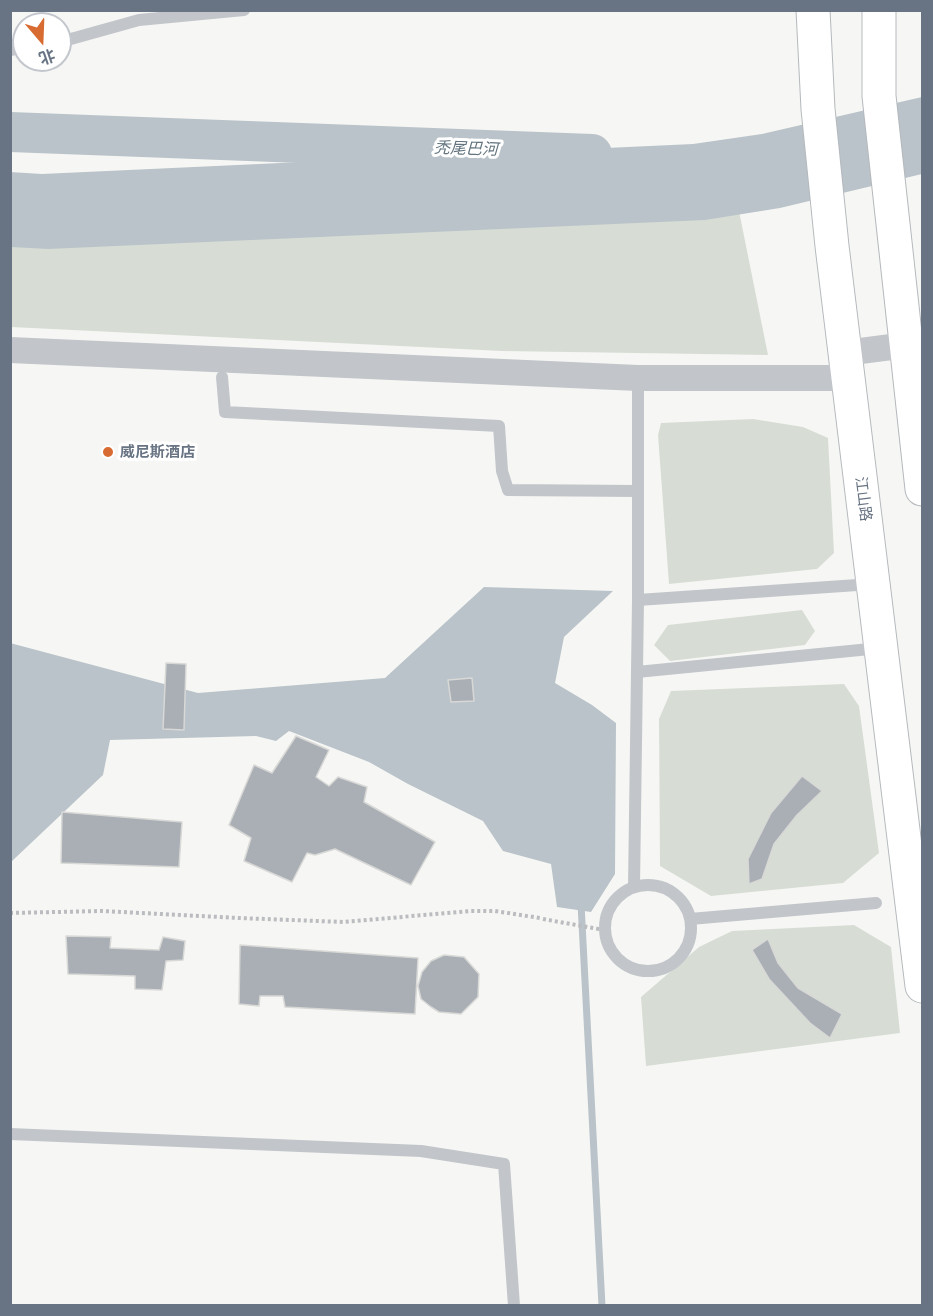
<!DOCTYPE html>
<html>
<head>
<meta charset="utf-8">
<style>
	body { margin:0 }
	#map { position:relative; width:933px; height:1316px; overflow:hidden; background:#f6f7f4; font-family:Quicksand,"Noto Sans SC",sans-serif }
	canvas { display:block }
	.frame { position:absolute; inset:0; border:12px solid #687483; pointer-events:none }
	.north { position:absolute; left:12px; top:12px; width:60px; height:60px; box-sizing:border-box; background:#fff; border:2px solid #c3c7cd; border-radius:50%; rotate:161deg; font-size:16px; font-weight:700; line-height:24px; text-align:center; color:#687483 }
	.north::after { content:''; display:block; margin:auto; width:21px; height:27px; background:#d86b32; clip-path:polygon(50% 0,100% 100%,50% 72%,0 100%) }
</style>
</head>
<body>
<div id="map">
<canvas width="933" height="1316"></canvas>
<div class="frame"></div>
<div class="north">北</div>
</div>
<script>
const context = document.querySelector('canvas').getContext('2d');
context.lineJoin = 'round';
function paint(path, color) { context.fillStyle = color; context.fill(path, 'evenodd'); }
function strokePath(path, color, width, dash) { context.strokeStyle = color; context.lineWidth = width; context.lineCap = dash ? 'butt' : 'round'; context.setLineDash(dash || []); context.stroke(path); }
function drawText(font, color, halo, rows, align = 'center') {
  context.font = font + ' Quicksand,"Noto Sans SC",sans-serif'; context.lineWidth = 6; context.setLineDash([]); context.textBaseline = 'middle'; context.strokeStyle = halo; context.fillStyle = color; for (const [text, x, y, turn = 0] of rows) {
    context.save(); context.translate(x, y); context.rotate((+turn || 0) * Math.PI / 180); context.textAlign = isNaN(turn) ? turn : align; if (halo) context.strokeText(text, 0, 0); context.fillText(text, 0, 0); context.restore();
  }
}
const green = new Path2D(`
	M 11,190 L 739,211 L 768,355 L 502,351 L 11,327 Z
	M 753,419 L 803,427 L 828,438 L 834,553 L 817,569 L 669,584 L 658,435 L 661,423 Z
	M 802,610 L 815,631 L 805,645 L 670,661 L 654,645 L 668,625 Z
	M 844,684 L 859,706 L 879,853 L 843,883 L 711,896 L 660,866 L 659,719 L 671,691 Z
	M 854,925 L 891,947 L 900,1033 L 646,1066 L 641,997 L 699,947 L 732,931 Z`);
const water = new Path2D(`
	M 922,97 L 922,174 L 780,208 L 705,220 L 48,249 L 11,247 L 10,172 L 42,174 L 693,144 L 762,134 Z
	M 484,587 L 613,591 L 564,637 L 555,683 L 592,705 L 616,723 L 615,874 L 591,912 L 557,907 L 551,864 L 503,851 L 483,821 L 408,784 L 369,762 L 289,731 L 276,741 L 256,736 L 110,740 L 103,775 L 11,862 L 10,643 L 198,693 L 385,678 Z`);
const stream = new Path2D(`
	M 581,904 L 602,1306`);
const river = new Path2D(`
	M 10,132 L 592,154`);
const building = new Path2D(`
	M 166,663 L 186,664 L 184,730 L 163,729 Z
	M 472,678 L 474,701 L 451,702 L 448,680 Z
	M 296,736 L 329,750 L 316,777 L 329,786 L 338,777 L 367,787 L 364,802 L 435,842 L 411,885 L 335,849 L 315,855 L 307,853 L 292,882 L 244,861 L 251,838 L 229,825 L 254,765 L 272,773 Z
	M 802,776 L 822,791 L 797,815 L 774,844 L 762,879 L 749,884 L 748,859 L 771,813 Z
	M 62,812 L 182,822 L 179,867 L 61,863 Z
	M 66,936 L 111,937 L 110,948 L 159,950 L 163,937 L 185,941 L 183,960 L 166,961 L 162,990 L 135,989 L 135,976 L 68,974 Z
	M 768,939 L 778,963 L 798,988 L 842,1014 L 830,1038 L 810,1023 L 769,979 L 752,950 Z
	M 240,945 L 418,958 L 415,1014 L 285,1007 L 283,996 L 260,996 L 259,1006 L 239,1004 Z
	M 444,955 L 464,957 L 479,974 L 478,997 L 461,1014 L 439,1012 L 431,1007 L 421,999 L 418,986 L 422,972 L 431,961 Z`);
const path = new Path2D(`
	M 10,913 L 102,911 L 239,918 L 344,922 L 470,911 L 495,911 L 540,918
	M 543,919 L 604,930`);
const lane = new Path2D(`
	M 60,42 L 139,20 L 244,10
	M 10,50 L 24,48
	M 222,377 L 225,412 L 499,426 L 502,471 L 508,490 L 638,491
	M 638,600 L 872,584
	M 637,672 L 880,648
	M605 928a43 43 0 1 1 86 0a43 43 0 1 1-86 0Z
	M 634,887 L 638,600 L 638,378
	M 690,919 L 876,903
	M 10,1134 L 421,1151 L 504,1164 L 514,1306`);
const street = new Path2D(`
	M 10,350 L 638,378 L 848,378
	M 845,353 L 922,343`);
const secondary = new Path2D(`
	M 813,10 L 818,109 L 832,246 L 922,986
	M 879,10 L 879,96 L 922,489`);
const markers = [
	[108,452,6,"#d86b32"]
];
const poiNames = [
	["威尼斯酒店",120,452]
];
const streetNames = [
	["江山路",863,499,83]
];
const waterNames = [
	["秃尾巴河",466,149,2]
];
paint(green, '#d7ddd5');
paint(water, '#bac3c9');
strokePath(stream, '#bac3c9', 7);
strokePath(river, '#bac3c9', 40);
paint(building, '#a9afb5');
strokePath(building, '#d8d8d6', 1.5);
strokePath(secondary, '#b5b9bd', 35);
strokePath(path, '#babcbf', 4, [3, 3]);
strokePath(lane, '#c2c5c9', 12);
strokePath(street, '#c2c5c9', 26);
strokePath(secondary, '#fff', 33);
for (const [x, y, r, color] of markers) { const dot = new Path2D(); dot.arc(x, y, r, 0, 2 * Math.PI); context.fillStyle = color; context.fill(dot); strokePath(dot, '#fff', 2); }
drawText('bold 15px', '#687483', '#fff', poiNames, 'left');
drawText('15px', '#687483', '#fff', streetNames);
drawText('italic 16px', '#63747f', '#fff', waterNames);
</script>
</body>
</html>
